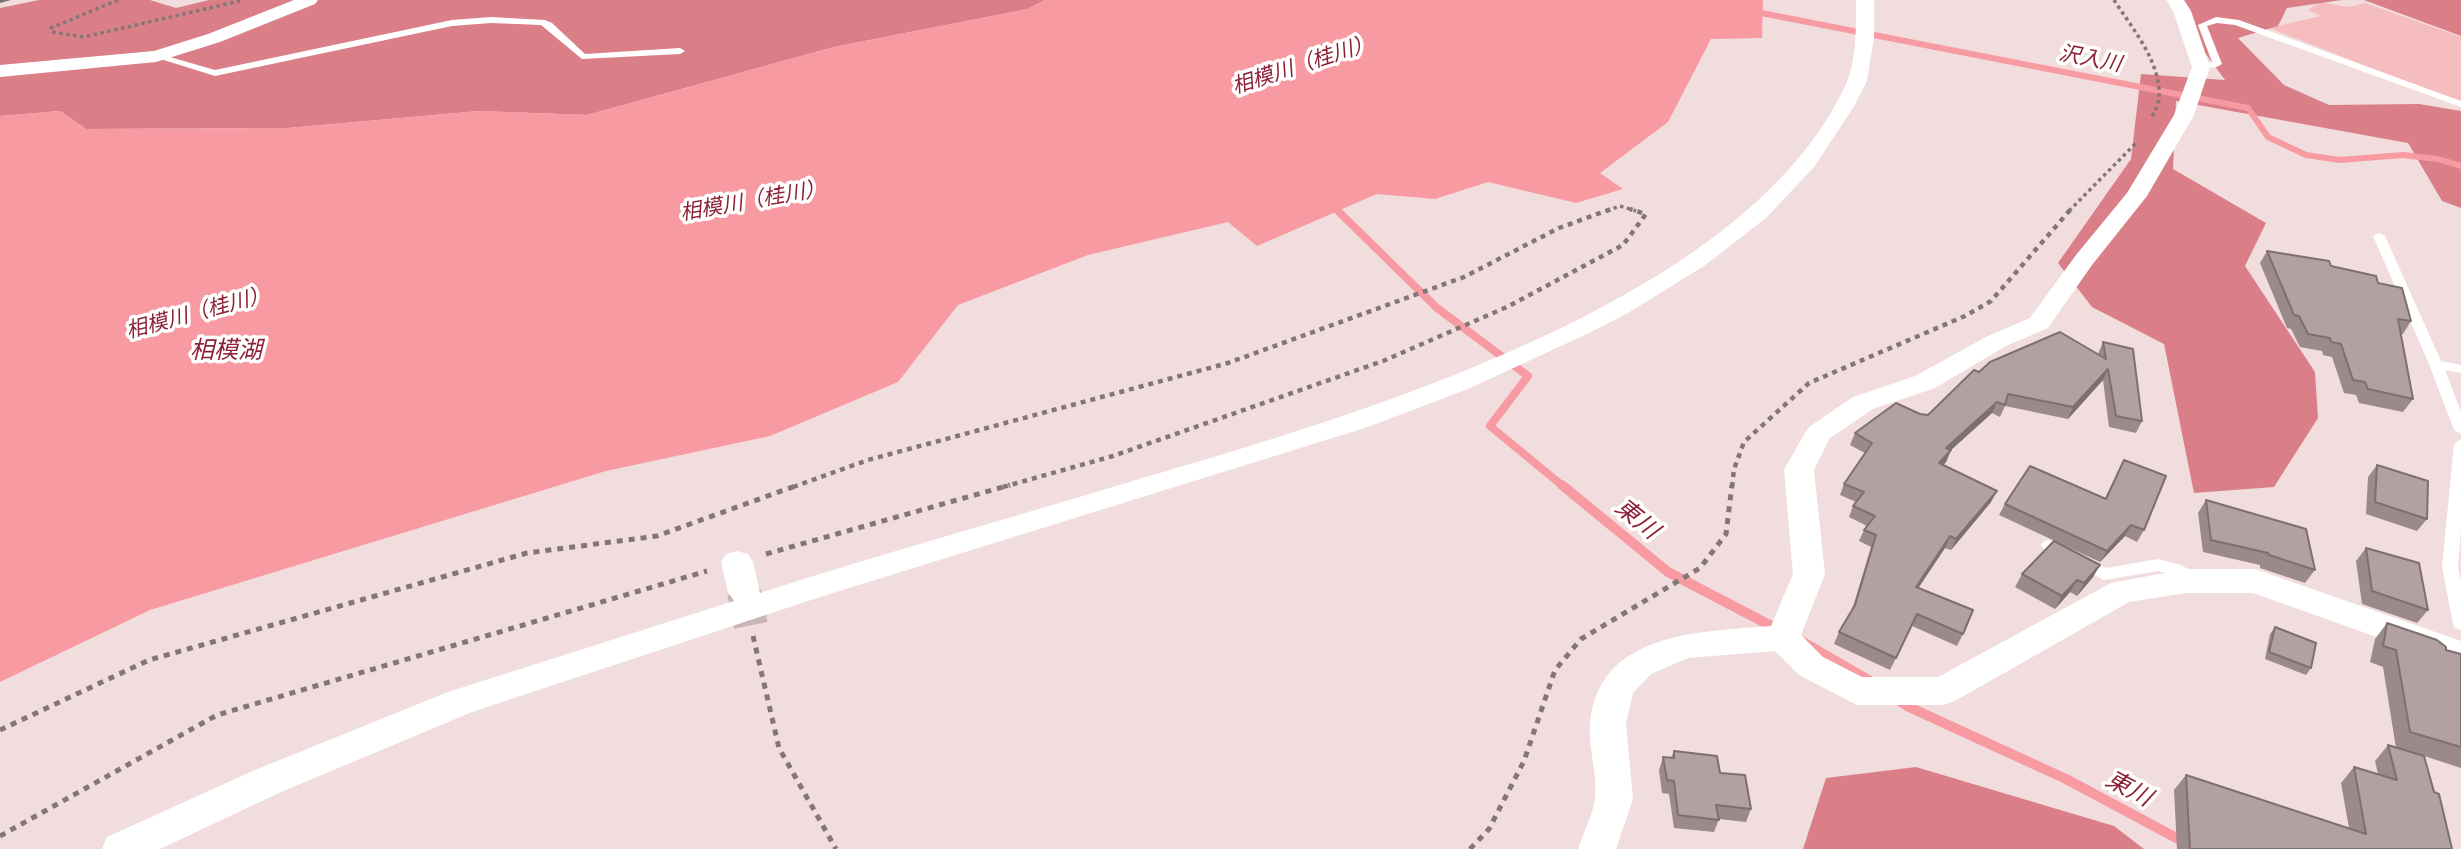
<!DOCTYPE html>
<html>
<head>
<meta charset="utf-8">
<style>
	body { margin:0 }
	canvas { display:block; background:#f1dddd }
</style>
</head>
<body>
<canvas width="2461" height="849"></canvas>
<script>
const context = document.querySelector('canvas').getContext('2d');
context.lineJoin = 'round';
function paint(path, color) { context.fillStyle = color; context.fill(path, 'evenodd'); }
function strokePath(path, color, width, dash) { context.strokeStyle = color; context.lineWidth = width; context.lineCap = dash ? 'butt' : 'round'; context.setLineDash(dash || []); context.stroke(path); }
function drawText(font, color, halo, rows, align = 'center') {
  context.font = font + ' Roboto,"Noto Sans JP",sans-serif'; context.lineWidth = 7; context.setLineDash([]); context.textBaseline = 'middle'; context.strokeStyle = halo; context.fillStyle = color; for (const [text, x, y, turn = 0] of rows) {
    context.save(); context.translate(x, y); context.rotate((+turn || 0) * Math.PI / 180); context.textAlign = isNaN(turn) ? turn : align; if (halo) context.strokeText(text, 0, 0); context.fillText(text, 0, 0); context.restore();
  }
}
const green = new Path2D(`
	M 2320,2 L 2348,7 L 2365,3 L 2461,37 L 2461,103 L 2269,28 L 2321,16 L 2308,10 Z`);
const forest = new Path2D(`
	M 39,0 L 150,0 L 176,8 L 209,0 L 1045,0 L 1028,9 L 834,47 L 587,115 L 479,111 L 288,128 L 86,129 L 60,111 L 0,116 L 0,8 Z
	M 2166,0 L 2342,0 L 2287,8 L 2278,26 L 2238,38 L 2284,85 L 2329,105 L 2419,104 L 2461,111 L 2461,208 L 2442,201 L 2408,143 L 2176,101 L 2173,169 L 2266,223 L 2245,266 L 2315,372 L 2318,418 L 2274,487 L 2194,493 L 2164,344 L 2092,307 L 2058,263 L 2131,159 L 2141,74 L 2225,80 Z
	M 2364,0 L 2461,0 L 2461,36 Z
	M 1916,767 L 2114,826 L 2144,849 L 1803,849 L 1826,778 Z`);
const water = new Path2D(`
	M 1045,0 L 1763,0 L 1762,38 L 1711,39 L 1668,122 L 1600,173 L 1623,189 L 1576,203 L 1488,182 L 1435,199 L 1377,194 L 1257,246 L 1228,222 L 1088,255 L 958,305 L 898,382 L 770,436 L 606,471 L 150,610 L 0,682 L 0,116 L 60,111 L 86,129 L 288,128 L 480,111 L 587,115 L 834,47 L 1028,9 Z`);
const streamFar2 = new Path2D(`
	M 1751,11 L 2248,108 L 2268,137 L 2306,155 L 2340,160 L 2403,155 L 2438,159 L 2461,166
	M 1331,204 L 1338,211`);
const streamFar1 = new Path2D(`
	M 1336,209 L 1437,308 L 1528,376 L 1490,426 L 1564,487`);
const stream = new Path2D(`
	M 1562,485 L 1668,572 L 1781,631
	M 1803,642 L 1872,682
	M 1895,698 L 1909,707 L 2066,779 L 2197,849`);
const minorTunnel = new Path2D(`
	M 744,592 L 753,636`);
const pathFar2 = new Path2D(`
	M 118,0 L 51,28 L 52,32 L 84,37 L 244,0
	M 2114,0 C 2132,28 2162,63 2159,99 C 2158,106 2154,112 2151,119
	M 1607,211 L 1620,206 L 1636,211
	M 2069,211 L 2138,141`);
const pathFar1 = new Path2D(`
	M 793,487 L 868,460 L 1228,363 L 1464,277 L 1559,228 L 1611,209
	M 1003,487 L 1113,456 L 1383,361 L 1507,307 L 1623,245 L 1646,214 L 1630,209
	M 1732,487 L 1734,469 L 1744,442 L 1809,383 L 1965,316 L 1991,301 L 2071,209`);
const path = new Path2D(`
	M 766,554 L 1010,485
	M 753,636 L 779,748 L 836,849
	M 0,730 L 149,660 L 527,553 L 657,536 L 798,485
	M 0,836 L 217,715 L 707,571
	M 1470,849 L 1489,829 L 1524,761 L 1555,670 L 1581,639 L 1700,568 L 1726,534 L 1732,485`);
const service = new Path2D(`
	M 491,17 L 545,20 L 552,23 L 585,54 L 680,48 L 685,51 L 680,54 L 582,59 L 541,25 L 491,23 L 452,26 L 215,76 L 151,56 L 156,53 L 215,70 L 452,20 Z
	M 2216,17 L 2239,20 L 2461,101 L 2461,107 L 2235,25 L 2217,23 L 2207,26 L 2222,64 L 2217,67 L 2198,69 L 2198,65 L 2212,62 L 2198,25 Z
	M 2379,233 L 2385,236 L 2441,361 L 2461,365 L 2461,373 L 2445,370 L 2461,412 L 2461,434 L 2454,430 L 2429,364 L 2373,236 Z
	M 2461,439 L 2461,530 L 2458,567 L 2461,582 L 2461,630 L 2455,628 L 2453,624 L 2442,567 L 2454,444 Z
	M 2049,540 L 2106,568 L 2158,559 L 2181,565 L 2200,576 L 2202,580 L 2200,584 L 2194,586 L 2170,574 L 2158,571 L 2104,580 L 2044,549 L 2041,545 L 2044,541 Z`);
const minor = new Path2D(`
	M 294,0 L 318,0 L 315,4 L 220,42 L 156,62 L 0,77 L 0,65 L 154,51 L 208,34 Z
	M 1856,0 L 1874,0 L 1874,37 L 1867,81 L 1853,108 L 1814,167 L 1766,218 L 1704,266 L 1628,313 L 1589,333 L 1468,389 L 1368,427 L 817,598 L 472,712 L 281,792 L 160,849 L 102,849 L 107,837 L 255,770 L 448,692 L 734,601 L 728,592 L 721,562 L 726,554 L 737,551 L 748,554 L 753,562 L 760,593 C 881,554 1004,520 1126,483 C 1343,419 1744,307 1846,84 C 1857,59 1856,27 1856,0 Z
	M 2166,0 L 2184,0 L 2191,11 L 2210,67 L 2194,115 L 2147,196 L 2092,265 L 2048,328 L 2006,346 L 1935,388 L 1873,409 L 1830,438 L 1814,470 L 1825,574 L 1801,635 L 1823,657 L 1862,677 L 1938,677 L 2111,583 L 2186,569 L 2255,569 L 2461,641 L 2461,667 L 2253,593 L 2186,593 L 2129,602 L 1955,701 L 1943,705 L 1857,705 L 1799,675 L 1775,651 L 1688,658 L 1651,674 L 1633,693 L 1626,724 L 1633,799 L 1616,849 L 1578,849 C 1583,833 1593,815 1595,799 C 1598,774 1588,749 1590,724 C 1598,631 1701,632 1771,626 L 1793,574 L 1784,470 L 1805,433 L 1809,427 L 1853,397 L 1915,376 L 1988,336 L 2030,318 L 2076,255 L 2127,193 L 2174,115 L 2192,67 L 2173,11 Z`);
const wall = new Path2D(`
	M 2267,251 L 2331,266 L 2378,283 L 2411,321 L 2403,334 L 2401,334 L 2413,399 L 2403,412 L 2359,403 L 2356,395 L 2344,393 L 2332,357 L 2323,355 L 2322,351 L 2300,347 L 2291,329 L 2287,328 L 2260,263 Z
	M 2103,342 L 2142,421 L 2136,433 L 2109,427 L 2103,380 L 2068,419 L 2005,406 L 2000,417 L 1992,413 L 1951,450 L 1946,462 L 1943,465 L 1991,502 L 1951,550 L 1945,548 L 1918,588 L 1963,634 L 1957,646 L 1912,626 L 1890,670 L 1834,644 L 1839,632 L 1852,610 L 1871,547 L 1859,541 L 1864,530 L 1867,526 L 1849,517 L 1853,506 L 1856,502 L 1840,495 L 1844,484 L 1865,453 L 1850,445 L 1855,433 L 1920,414 L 1928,415 L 1979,372 L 2098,354 Z
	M 2124,460 L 2144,530 L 2137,542 L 2125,536 L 2100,562 L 1999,515 L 2005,504 L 2105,498 Z
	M 2377,465 L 2427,519 L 2417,531 L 2366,514 L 2368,477 Z
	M 2206,500 L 2315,570 L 2305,583 L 2260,568 L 2260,565 L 2203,552 L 2198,513 Z
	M 2366,548 L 2428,610 L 2417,623 L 2362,604 L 2356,561 Z
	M 2100,565 L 2093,577 L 2077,596 L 2070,592 L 2055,609 L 2015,587 L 2022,574 Z
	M 2387,623 L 2446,650 L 2461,654 L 2461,768 L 2424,756 L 2452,849 L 2177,849 L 2174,790 L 2186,775 L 2349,828 L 2341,783 L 2354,767 L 2378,774 L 2375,761 L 2388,745 L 2396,748 L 2383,667 L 2370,662 L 2375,639 Z
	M 2275,627 L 2311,668 L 2306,675 L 2265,659 L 2270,634 Z
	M 1674,751 L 1720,773 L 1751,809 L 1746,822 L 1719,819 L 1714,832 L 1674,828 L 1669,794 L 1662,793 L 1659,770 L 1663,757 L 1671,758 Z`);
const shadedWall = new Path2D(`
	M 0,0 L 11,0 L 0,3 Z
	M 2108,369 L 2103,380 L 2068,419 L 2073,407 Z
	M 1997,402 L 1992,413 L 1941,459 L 1946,448 Z
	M 1951,450 L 1946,462 L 1934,474 L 1939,463 Z
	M 1997,491 L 1991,502 L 1951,550 L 1956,539 Z
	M 2131,525 L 2125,536 L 2100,562 L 2107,551 Z
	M 1950,536 L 1945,548 L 1911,599 L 1916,587 Z
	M 2100,565 L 2093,577 L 2077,596 L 2084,583 Z
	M 2077,580 L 2070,592 L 2055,609 L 2062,596 Z`);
const building = new Path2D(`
	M 2267,251 L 2329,261 L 2331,266 L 2376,276 L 2378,283 L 2402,288 L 2411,321 L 2398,319 L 2413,399 L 2368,389 L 2365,382 L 2353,380 L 2341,344 L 2331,342 L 2330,338 L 2308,334 L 2299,316 L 2294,315 Z
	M 2060,332 L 2106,359 L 2103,342 L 2133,349 L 2142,421 L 2116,416 L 2108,369 L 2073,407 L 2008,394 L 2005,405 L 1997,402 L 1946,448 L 1951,450 L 1939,463 L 1997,491 L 1956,539 L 1950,536 L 1916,587 L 1973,610 L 1963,634 L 1917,614 L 1896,658 L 1839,632 L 1855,605 L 1876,535 L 1864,530 L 1875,516 L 1853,506 L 1864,492 L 1844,484 L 1872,443 L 1855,433 L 1896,403 L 1920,414 L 1928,415 L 1974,370 L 1979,372 L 1990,362 Z
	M 2124,460 L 2166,476 L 2144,530 L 2131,525 L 2107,551 L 2005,504 L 2030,466 L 2106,499 Z
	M 2377,465 L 2428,481 L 2427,519 L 2375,502 Z
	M 2206,500 L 2306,529 L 2315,570 L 2269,555 L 2268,553 L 2211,540 Z
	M 2054,541 L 2100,565 L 2084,583 L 2077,580 L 2062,596 L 2022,574 Z
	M 2366,548 L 2419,563 L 2428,610 L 2372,591 Z
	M 2387,623 L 2437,640 L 2446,647 L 2446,650 L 2461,654 L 2461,747 L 2410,732 L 2396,650 L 2383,646 Z
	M 2275,627 L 2316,643 L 2311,668 L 2269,652 Z
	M 2388,745 L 2424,756 L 2434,792 L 2439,794 L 2452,849 L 2190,849 L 2186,775 L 2366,834 L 2354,767 L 2397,780 Z
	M 1674,751 L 1717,756 L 1720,773 L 1745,775 L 1751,809 L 1716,805 L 1719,820 L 1678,815 L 1674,781 L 1667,780 L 1663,757 L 1674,758 Z`);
const farWaternames = [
	["沢入川",2090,60,11],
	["相模川（桂川）",1303,66,-18],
	["相模川（桂川）",753,202,-10],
	["相模川（桂川）",198,314,-15]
];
const waterNames = [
	["相模湖",226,352],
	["東川",1636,520,39],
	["東川",2128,790,28]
];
paint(green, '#f6bdc0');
paint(forest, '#da7f87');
paint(water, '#f89aa1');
strokePath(streamFar2, '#f89aa1', 6);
strokePath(streamFar1, '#f89aa1', 8);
strokePath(stream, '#f89aa1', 10);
strokePath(minorTunnel, '#c8b6b6', 34, [34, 17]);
strokePath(pathFar2, '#837676', 3.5, [3.5, 3.5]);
strokePath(pathFar1, '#837676', 4.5, [5, 5]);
strokePath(path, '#837676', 5, [6, 6]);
paint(service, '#fff');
paint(minor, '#fff');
paint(wall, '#9a8a8a');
paint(shadedWall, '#7d7071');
paint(building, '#b3a0a1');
strokePath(building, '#7d7071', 2);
drawText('italic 21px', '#8d2136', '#fff', farWaternames);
drawText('italic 24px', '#8d2136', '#fff', waterNames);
</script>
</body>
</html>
